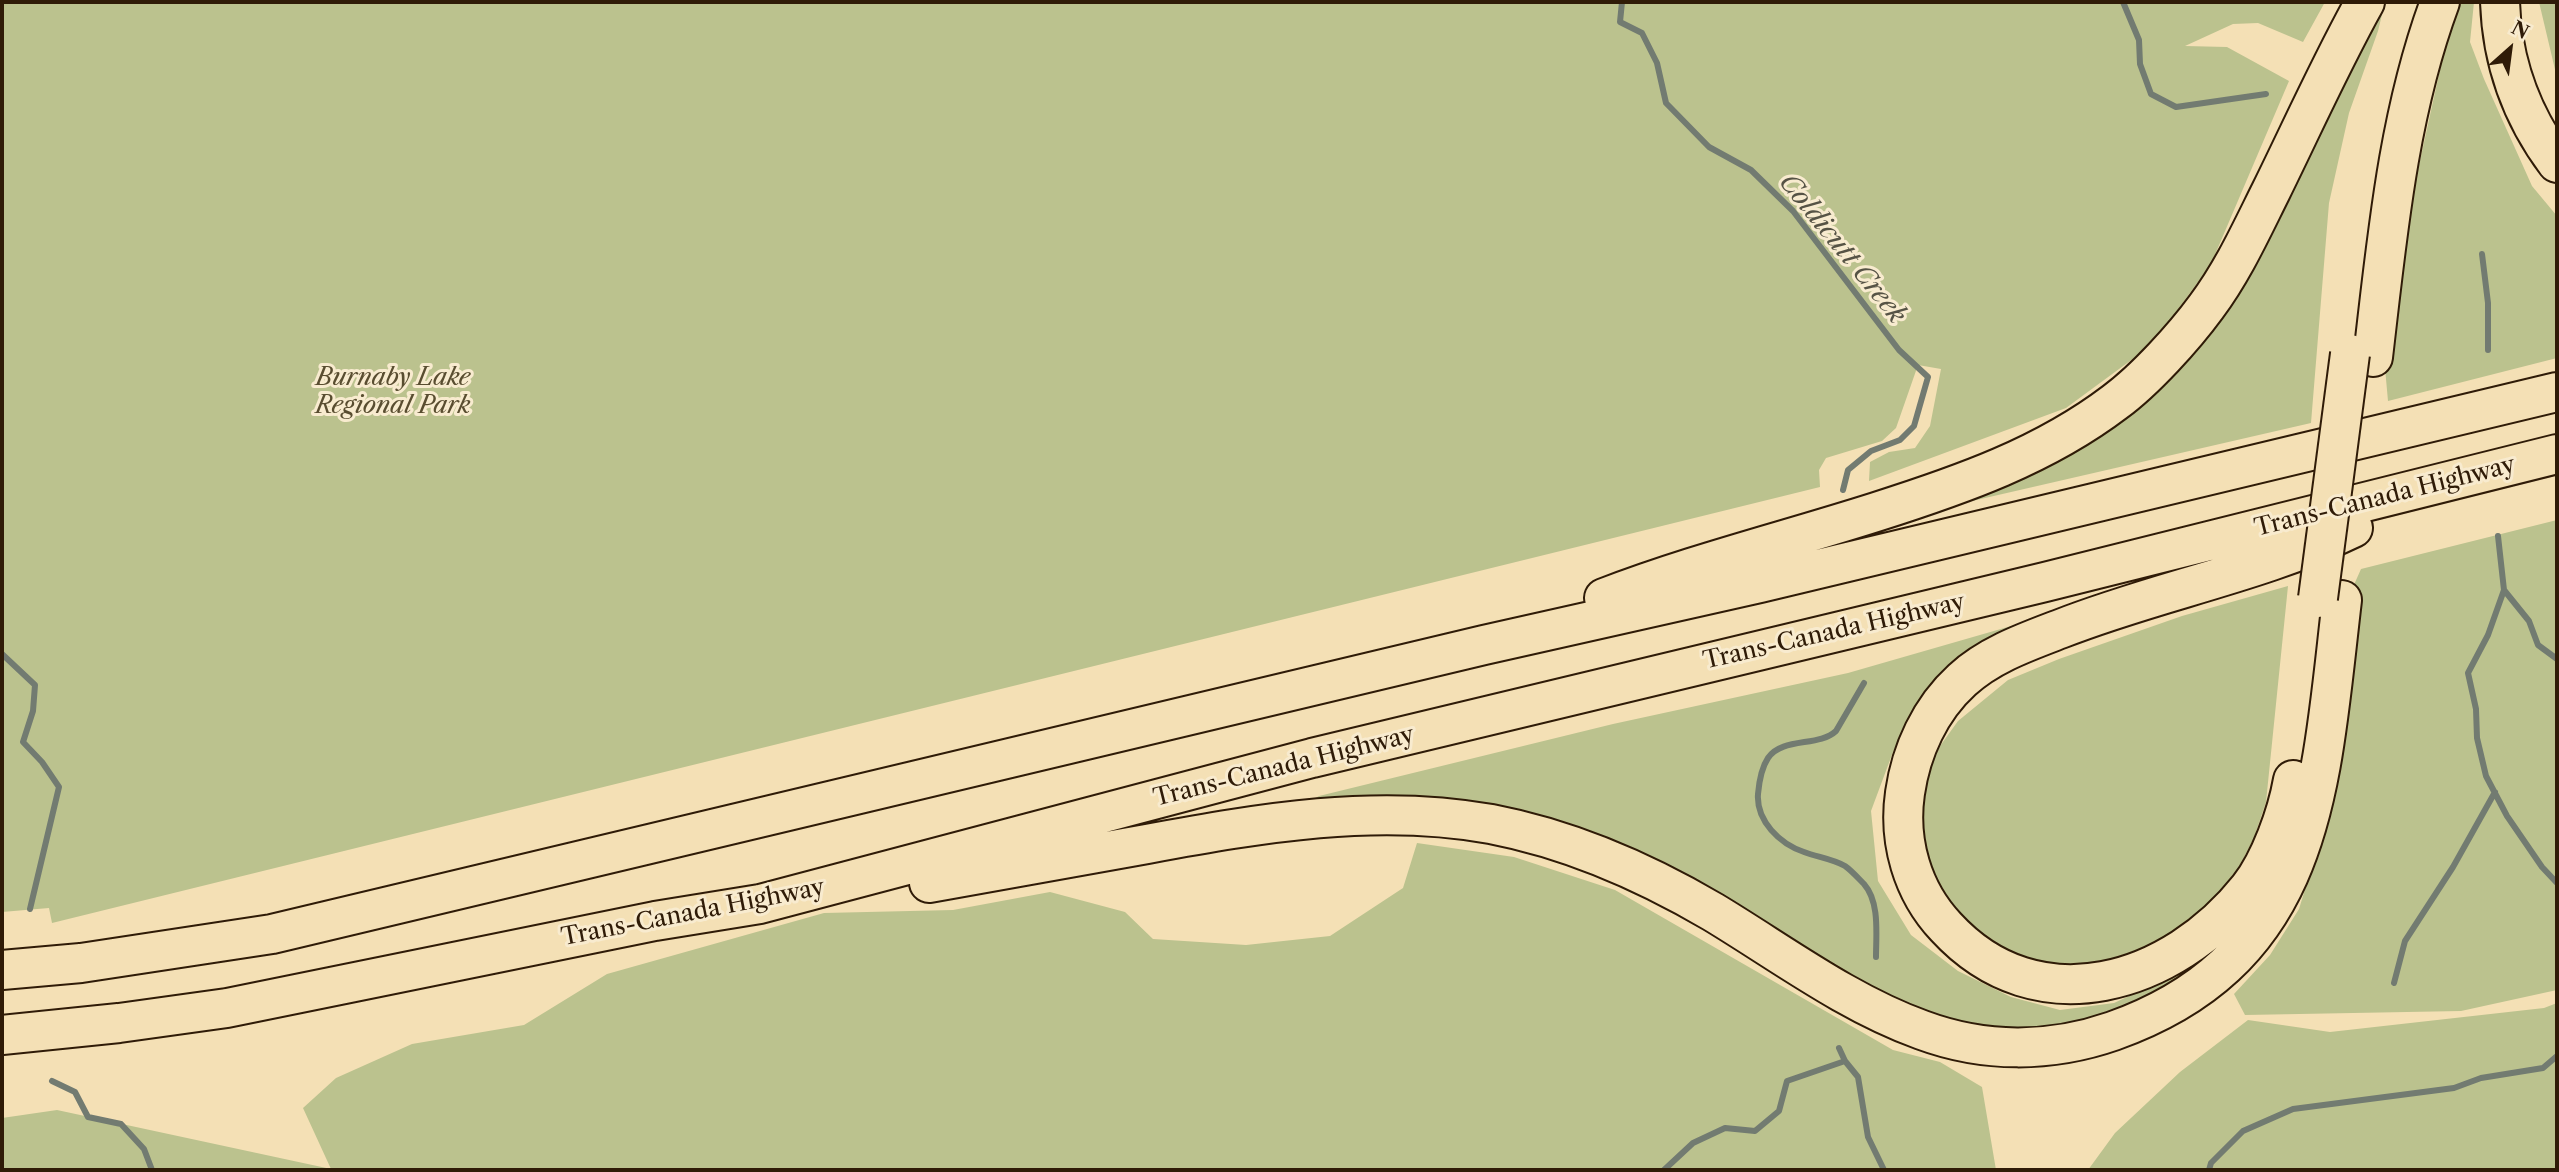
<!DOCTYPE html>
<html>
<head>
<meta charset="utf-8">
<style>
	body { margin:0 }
	#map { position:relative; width:2559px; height:1172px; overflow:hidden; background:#f4e0b5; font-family:"Libre Caslon Text",serif }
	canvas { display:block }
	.frame { position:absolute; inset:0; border:4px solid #2f1b07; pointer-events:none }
	.north { position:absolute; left:2475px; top:14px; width:70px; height:70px; -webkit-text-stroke:5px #f8ebcf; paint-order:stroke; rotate:28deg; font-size:19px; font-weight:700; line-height:28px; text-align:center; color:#2f1b07 }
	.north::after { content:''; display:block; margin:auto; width:24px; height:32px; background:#2f1b07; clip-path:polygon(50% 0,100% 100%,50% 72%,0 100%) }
</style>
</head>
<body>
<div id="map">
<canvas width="2559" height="1172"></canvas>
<div class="frame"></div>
<div class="north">N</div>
</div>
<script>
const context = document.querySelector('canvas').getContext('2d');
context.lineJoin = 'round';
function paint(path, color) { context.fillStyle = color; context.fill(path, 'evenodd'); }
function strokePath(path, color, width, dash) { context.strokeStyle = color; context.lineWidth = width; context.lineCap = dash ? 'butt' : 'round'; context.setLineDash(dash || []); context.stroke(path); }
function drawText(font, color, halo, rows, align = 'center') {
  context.font = font + ' "Libre Caslon Text",serif'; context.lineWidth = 6; context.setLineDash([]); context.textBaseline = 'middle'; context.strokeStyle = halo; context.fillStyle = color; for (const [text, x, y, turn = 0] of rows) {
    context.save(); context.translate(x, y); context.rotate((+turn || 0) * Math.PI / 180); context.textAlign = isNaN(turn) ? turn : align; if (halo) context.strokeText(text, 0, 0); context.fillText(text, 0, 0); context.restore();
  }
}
const green = new Path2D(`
	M 2,2 L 2325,2 L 2303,42 L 2258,23 L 2233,24 L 2185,46 L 2227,47 L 2289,81 L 2211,264 L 2153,344 L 2066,408 L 1869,481 L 1870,462 L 1889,452 L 1915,448 L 1930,426 L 1941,369 L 1918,365 L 1896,428 L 1882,441 L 1826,458 L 1819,470 L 1820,487 L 52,923 L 49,908 L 2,912 Z
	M 2379,2 L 2385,2 L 2378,31 L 2349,113 L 2329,203 L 2311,423 L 1972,501 L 2060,459 L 2147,397 Z
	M 2455,2 L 2474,2 L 2470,42 L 2484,79 L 2532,186 L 2557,216 L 2557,358 L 2388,401 L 2384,357 L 2396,269 Z
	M 2539,2 L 2557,2 L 2557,78 Z
	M 2557,520 L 2557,990 L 2461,1011 L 2245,1015 L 2234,994 L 2270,955 L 2299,909 L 2314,860 L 2353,587 L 2361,569 Z
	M 2288,586 L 2266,802 L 2254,838 L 2226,892 L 2183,930 L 2102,971 L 2010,962 L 1965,925 L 1926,865 L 1920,803 L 1930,767 L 1940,746 L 1958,721 L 2008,680 L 2059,659 L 2182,616 Z
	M 2032,620 L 1914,712 L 1893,752 L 1871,811 L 1878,881 L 1911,935 L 1958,971 L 2011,997 L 2060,1010 L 2114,1003 L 2177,974 L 2225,938 L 2231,952 L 2161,1002 L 2040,1040 L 1932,1024 L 1612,853 L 1307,803 L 1319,796 L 1613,724 L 1848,673 Z
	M 1417,843 L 1514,857 L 1615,890 L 1893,1050 L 1940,1062 L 1982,1087 L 1996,1170 L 2,1170 L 2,1118 L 57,1110 L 331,1169 L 303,1108 L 336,1078 L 412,1044 L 524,1025 L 607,974 L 824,913 L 953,910 L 1050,892 L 1125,912 L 1153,939 L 1246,945 L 1330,936 L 1403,888 Z
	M 2557,1003 L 2557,1170 L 2088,1170 L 2115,1133 L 2180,1072 L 2248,1020 L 2330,1032 L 2544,1008 Z`);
const stream = new Path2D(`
	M 1622,2 L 1620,22 L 1642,33 L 1657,63 L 1666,103 L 1709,147 L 1751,170 L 1793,211 L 1899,350 L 1928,377 L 1914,426 L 1900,440 L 1871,451 L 1848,470 L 1843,490
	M 2123,2 L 2139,40 L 2140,64 L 2151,94 L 2176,107 L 2266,94
	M 2482,254 L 2488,303 L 2488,350
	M 2498,536 L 2504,590 L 2488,635 L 2468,673 L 2476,709 L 2477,738 L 2486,776 L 2507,816 L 2542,867 L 2557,883
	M 2504,590 L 2529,621 L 2538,645 L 2557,659
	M 2,654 L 35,685 L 33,711 L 23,742 L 42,762 L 59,787 L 30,909
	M 1864,683 L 1836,731 C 1819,747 1782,737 1768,758 C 1762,767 1759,783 1758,794 C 1756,821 1780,844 1804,852 C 1817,857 1833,859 1845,866 C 1851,870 1859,879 1864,884 C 1880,902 1876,935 1876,957
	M 2394,983 L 2405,941 L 2453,867 L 2495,792
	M 1839,1048 L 1845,1061 L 1858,1077 L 1868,1137 L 1884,1170
	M 52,1081 L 75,1092 L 88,1117 L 121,1124 L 144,1149 L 152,1170
	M 1664,1170 L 1693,1143 L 1725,1128 L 1755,1131 L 1779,1111 L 1787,1081 L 1845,1061
	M 2209,1170 L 2211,1163 L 2243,1131 L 2293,1109 L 2454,1088 L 2481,1078 L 2543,1068 L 2557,1056`);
const highway = new Path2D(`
	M 2500,2 C 2502,62 2521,115 2557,163
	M 2373,357 C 2387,238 2398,115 2440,2
	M 1604,598 C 1692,564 1785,541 1876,512 C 1961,485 2044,456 2115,402 C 2145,380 2184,337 2206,307 C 2233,271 2251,231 2271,191 C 2302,128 2331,63 2365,2
	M 2293,780 C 2287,814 2270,861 2249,888 C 2173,984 2038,1027 1946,927 C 1912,891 1898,841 1905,793 C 1911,751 1930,709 1962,680 C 1989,655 2026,642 2060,629 C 2156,591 2260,573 2353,528
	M 929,883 C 1001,870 1074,857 1147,844 C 1261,823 1376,803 1491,824 C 1569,839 1645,872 1713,912 C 1781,953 1847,1003 1922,1030 C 1984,1053 2050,1053 2113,1031 C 2318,958 2320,785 2342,600
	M 2,970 L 81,963 L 272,934 L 1484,645 L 1760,583 L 2557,392
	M 2,1035 L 119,1023 L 227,1008 L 655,921 L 760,904 L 1312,758 L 2045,582 L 2557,454`);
const highwayBridge = new Path2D(`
	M 2318,598 L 2350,354`);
const parkNames = [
	["Burnaby Lake",393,378],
	["Regional Park",393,406]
];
const streetNames = [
	["Trans-Canada Highway",2385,497,-14],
	["Trans-Canada Highway",1834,632,-13],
	["Trans-Canada Highway",1284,767,-14],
	["Trans-Canada Highway",693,913,-11]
];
const waterNames = [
	["Coldicutt Creek",1842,249,51]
];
paint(green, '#bbc28e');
strokePath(stream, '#727b71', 6);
strokePath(highway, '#2f1b07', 42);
strokePath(highway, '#f4e0b5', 38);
strokePath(highwayBridge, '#2f1b07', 42, []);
strokePath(highwayBridge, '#f4e0b5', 38);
drawText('italic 24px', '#594d30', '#f8ebcf', parkNames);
drawText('24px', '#2f1b07', '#f8ebcf', streetNames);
drawText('italic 26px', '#565345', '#f8ebcf', waterNames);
</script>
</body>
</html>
